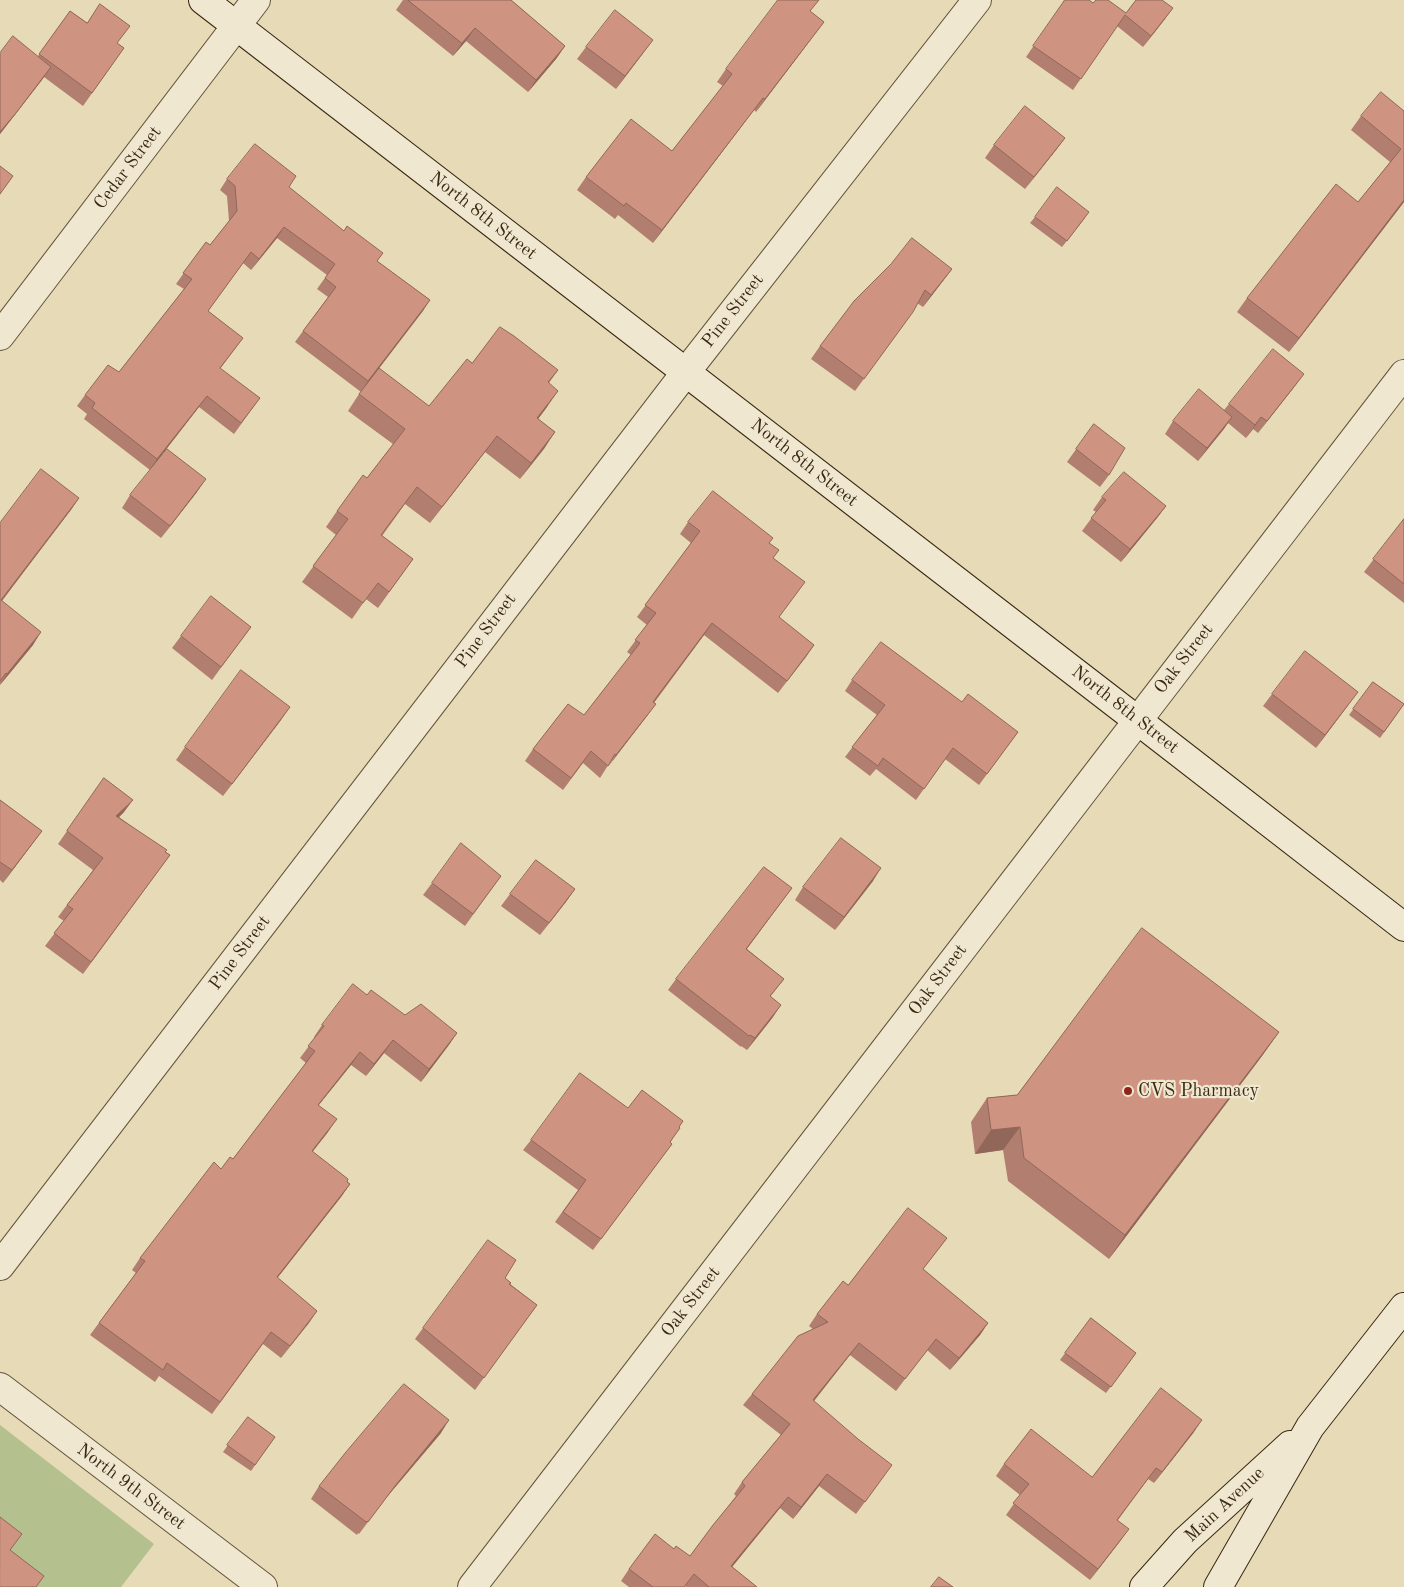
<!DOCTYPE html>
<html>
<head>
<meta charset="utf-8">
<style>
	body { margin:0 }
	canvas { display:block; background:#e6dab7 }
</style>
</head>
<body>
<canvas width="1404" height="1587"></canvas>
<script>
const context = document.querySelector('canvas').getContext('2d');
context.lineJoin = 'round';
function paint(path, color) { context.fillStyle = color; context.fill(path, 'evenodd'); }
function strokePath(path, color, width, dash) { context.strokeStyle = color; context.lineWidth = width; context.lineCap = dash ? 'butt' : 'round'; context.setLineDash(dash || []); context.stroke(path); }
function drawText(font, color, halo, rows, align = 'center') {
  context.font = font + ' "Old Standard TT",serif'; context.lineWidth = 4.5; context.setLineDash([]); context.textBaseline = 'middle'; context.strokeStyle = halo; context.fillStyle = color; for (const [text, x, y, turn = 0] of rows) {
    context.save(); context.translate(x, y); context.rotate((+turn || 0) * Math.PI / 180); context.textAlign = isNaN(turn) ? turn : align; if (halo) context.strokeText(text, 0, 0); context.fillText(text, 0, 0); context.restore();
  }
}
const green = new Path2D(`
	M 0,1425 L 154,1544 L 121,1587 L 0,1587 Z`);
const minor = new Path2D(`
	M 0,336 L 256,0
	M 0,1266 L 686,372 L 977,0
	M 0,1387 L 263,1587
	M 472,1587 L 1404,374`);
const secondary = new Path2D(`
	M 203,0 L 1137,720 L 1404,927
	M 1144,1587 L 1185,1541 L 1290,1445
	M 1218,1587 L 1310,1427 L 1404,1307`);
const wall = new Path2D(`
	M 403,0 L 511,0 L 565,46 L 556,59 L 528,92 L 466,41 L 453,56 L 396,10 Z
	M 1065,0 L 1093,3 L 1126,13 L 1165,19 L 1143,47 L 1117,26 L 1073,90 L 1026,57 Z
	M 70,11 L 124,48 L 83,106 L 44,77 L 0,134 L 0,53 L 38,56 Z
	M 811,12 L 824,22 L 756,112 L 754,110 L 653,243 L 618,215 L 615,219 L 577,190 L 586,177 L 672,151 L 723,86 L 717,82 L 726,69 Z
	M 586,47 L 644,52 L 616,89 L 577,59 Z
	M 1404,111 L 1404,202 L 1289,352 L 1237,312 L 1247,298 L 1358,202 L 1390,162 L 1351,130 L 1361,116 Z
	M 1065,138 L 1056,150 L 1025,189 L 985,158 L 994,145 Z
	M 227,179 L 289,187 L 377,261 L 430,300 L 361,392 L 295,342 L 328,297 L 317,289 L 327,275 L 277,238 L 251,270 L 243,263 L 208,311 L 243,338 L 220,369 L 260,398 L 234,434 L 199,407 L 150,470 L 84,419 L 87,414 L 77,406 L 85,395 L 119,372 L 184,289 L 176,284 L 206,242 L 210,245 L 229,221 L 227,196 L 220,190 Z
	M 1035,217 L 1085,218 L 1062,247 L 1030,223 Z
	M 952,269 L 923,307 L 917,303 L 904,324 L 855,391 L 811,359 L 820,346 Z
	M 472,363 L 558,370 L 549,383 L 547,407 L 538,419 L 555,432 L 520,479 L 485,452 L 430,523 L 405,504 L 382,536 L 413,559 L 378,608 L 366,599 L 352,619 L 302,582 L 336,535 L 326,527 L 337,511 L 367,478 L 393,444 L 348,411 L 359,394 L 429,406 Z
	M 1295,386 L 1258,433 L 1253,429 L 1246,438 L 1228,423 L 1198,461 L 1165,434 L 1173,421 L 1224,410 L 1229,404 Z
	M 1094,424 L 1109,475 L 1100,487 L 1067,462 Z
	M 197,492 L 161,538 L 122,508 L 130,495 Z
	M 1102,497 L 1166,506 L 1157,518 L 1121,562 L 1082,531 L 1096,512 L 1093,510 Z
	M 79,498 L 2,601 L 33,645 L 0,685 L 0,523 Z
	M 1404,519 L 1404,603 L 1364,572 Z
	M 688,522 L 770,543 L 773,558 L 779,618 L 814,645 L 778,693 L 704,635 L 654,703 L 647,716 L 607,767 L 600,778 L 583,763 L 563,790 L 525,761 L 533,749 L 584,715 L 631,655 L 627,652 L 647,625 L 637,617 L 691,543 L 680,534 Z
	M 251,627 L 212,680 L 172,648 L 181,636 Z
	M 852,680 L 962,702 L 1018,732 L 979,785 L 945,759 L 916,800 L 876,769 L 870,776 L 845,757 L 877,715 L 845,691 Z
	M 1373,682 L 1404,704 L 1380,738 L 1349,715 Z
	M 1272,694 L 1349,704 L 1316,748 L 1263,706 Z
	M 281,720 L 223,796 L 176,760 L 185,747 Z
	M 104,778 L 124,812 L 119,817 L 170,855 L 83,974 L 45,946 L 64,921 L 58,917 L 93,870 L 58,844 Z
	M 0,800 L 42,831 L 3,883 L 0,880 Z
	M 501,876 L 465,926 L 423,895 L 432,883 Z
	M 873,881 L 835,930 L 795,900 L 803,887 Z
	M 792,888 L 747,949 L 784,979 L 770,997 L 773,1017 L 747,1050 L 741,1046 L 741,1047 L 668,990 L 676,979 Z
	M 575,889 L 540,935 L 501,906 L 510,894 Z
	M 367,995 L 405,1015 L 457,1033 L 421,1082 L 384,1053 L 366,1076 L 351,1065 L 318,1106 L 328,1132 L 312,1152 L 350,1184 L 341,1197 L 277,1278 L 317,1311 L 281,1358 L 263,1344 L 212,1414 L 159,1376 L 155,1382 L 90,1335 L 136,1273 L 132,1270 L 140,1258 L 221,1169 L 233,1159 L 306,1063 L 300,1058 L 315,1038 L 314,1037 L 322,1025 Z
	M 1279,1032 L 1262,1056 L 1109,1259 L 1008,1181 L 1003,1150 L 975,1154 L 971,1122 L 987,1098 L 1017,1095 Z
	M 628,1108 L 679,1127 L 670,1143 L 672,1144 L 593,1250 L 555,1222 L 578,1190 L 523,1150 L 531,1140 Z
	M 947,1238 L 923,1269 L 988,1323 L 980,1335 L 950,1370 L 927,1350 L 896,1391 L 850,1355 L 814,1401 L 884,1476 L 856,1514 L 819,1486 L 793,1519 L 780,1508 L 732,1567 L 757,1587 L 686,1587 L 685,1586 L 685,1587 L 629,1587 L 621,1581 L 629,1569 L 674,1549 L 690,1556 L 736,1496 L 734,1494 L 742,1482 L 781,1435 L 743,1405 L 752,1394 L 813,1329 L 809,1326 L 817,1314 L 848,1285 Z
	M 505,1278 L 511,1283 L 510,1284 L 537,1305 L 475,1390 L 415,1339 L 423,1328 Z
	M 1091,1318 L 1136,1353 L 1106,1393 L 1060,1360 Z
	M 248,1417 L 275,1437 L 251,1471 L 223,1452 Z
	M 1194,1432 L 1154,1483 L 1148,1479 L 1118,1520 L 1121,1540 L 1090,1580 L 1006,1515 L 1020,1495 L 996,1476 L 1004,1464 L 1092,1477 Z
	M 441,1433 L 386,1498 L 359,1534 L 358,1533 L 357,1535 L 311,1499 L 319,1486 Z`);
const shadedWall = new Path2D(`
	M 1173,8 L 1165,19 L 1143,47 L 1151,36 Z
	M 824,22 L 815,34 L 756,112 L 765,99 Z
	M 475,28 L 466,41 L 453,56 L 462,43 Z
	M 653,40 L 644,52 L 616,89 L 625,76 Z
	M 565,46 L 556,59 L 528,92 L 536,80 Z
	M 51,67 L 42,80 L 0,134 L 0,132 Z
	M 763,98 L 754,110 L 653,243 L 662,230 Z
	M 1065,138 L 1056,150 L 1025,189 L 1034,177 Z
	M 1404,200 L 1404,202 L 1289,352 L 1299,338 Z
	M 284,227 L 277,238 L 251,270 L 259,259 Z
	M 952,269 L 943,281 L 923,307 L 931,295 Z
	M 430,300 L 423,311 L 361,392 L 368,381 Z
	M 1304,374 L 1295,386 L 1258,433 L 1267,421 Z
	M 558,391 L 547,407 L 526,435 L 537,418 Z
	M 207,396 L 199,407 L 150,470 L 157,459 Z
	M 1232,417 L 1224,429 L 1198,461 L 1207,448 Z
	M 1261,417 L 1253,429 L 1246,438 L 1255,425 Z
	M 555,432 L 544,449 L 520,479 L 531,463 Z
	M 497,436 L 485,452 L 430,523 L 442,507 Z
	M 206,479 L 197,492 L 161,538 L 170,526 Z
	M 79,498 L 71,510 L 0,603 L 0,602 Z
	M 1166,506 L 1157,518 L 1121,562 L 1130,549 Z
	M 712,623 L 704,635 L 645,714 L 653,702 Z
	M 41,632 L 33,645 L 0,685 L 7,674 Z
	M 814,645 L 806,657 L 778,693 Z
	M 1358,692 L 1316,748 L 1325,735 Z
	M 656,704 L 647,716 L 608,767 L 616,755 Z
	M 290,707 L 281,720 L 223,796 L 232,784 Z
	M 133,800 L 124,812 L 108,828 L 116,816 Z
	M 42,831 L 3,883 L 12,870 Z
	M 881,868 L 873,881 L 835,930 L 844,917 Z
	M 575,889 L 566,902 L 540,935 L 549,923 Z
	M 781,1005 L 773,1017 L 747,1050 L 755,1038 Z
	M 1279,1032 L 1262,1056 L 1109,1259 L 1125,1235 Z
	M 457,1033 L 449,1045 L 421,1082 L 429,1069 Z
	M 393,1040 L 384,1053 L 366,1076 L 374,1064 Z
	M 360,1052 L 351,1065 L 309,1117 L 318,1105 Z
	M 337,1119 L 328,1132 L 303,1164 L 312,1151 Z
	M 1020,1127 L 1003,1150 L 975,1154 L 991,1130 Z
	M 350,1184 L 341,1197 L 268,1290 L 277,1277 Z
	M 317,1311 L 309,1323 L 281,1358 L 290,1346 Z
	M 988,1323 L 980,1335 L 950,1370 L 959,1358 Z
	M 859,1343 L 850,1355 L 805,1412 L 813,1400 Z
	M 449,1420 L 441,1433 L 386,1498 L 359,1534 L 395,1486 Z
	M 1202,1420 L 1194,1432 L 1154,1483 L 1162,1472 Z
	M 827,1474 L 819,1486 L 793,1519 L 801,1507 Z
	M 788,1497 L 780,1508 L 723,1578 L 731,1566 Z
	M 1129,1529 L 1121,1540 L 1090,1580 L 1098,1569 Z`);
const building = new Path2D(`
	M 408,0 L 511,0 L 565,46 L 536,80 L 475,28 L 462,43 Z
	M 778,0 L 819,0 L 810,11 L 824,22 L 765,99 L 763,98 L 662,230 L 626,203 L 624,206 L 586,177 L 631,119 L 672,151 L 732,74 L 726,69 Z
	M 1065,0 L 1089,0 L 1093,3 L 1096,0 L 1108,0 L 1126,13 L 1136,0 L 1162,0 L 1173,8 L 1151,36 L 1125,15 L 1081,79 L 1033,46 Z
	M 100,4 L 130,26 L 117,43 L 124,48 L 92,93 L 39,54 L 70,11 L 87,23 Z
	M 615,10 L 653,40 L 625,76 L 586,47 Z
	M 13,36 L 51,67 L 16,113 L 0,132 L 0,53 Z
	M 1381,92 L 1404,111 L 1404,200 L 1299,338 L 1247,298 L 1336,184 L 1358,202 L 1401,149 L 1361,116 Z
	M 1025,106 L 1065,138 L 1034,177 L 994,145 Z
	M 255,144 L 296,176 L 289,187 L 344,231 L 347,226 L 383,253 L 377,261 L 430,300 L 368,381 L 303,331 L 336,287 L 325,278 L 335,264 L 284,227 L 259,259 L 251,252 L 208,311 L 243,338 L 220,368 L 260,398 L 241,423 L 207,396 L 157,459 L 92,408 L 95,403 L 85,395 L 108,365 L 119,372 L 192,279 L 183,273 L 206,242 L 210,245 L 237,211 L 235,186 L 227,179 Z
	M 0,166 L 13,176 L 0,194 Z
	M 1057,187 L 1089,212 L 1067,241 L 1035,217 Z
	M 912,238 L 952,269 L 931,295 L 925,290 L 913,312 L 864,379 L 820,346 L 854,301 L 891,264 Z
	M 500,327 L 514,336 L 558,370 L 548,382 L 558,391 L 537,418 L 555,432 L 531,463 L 497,436 L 442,507 L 417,487 L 381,535 L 413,559 L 389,592 L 378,583 L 363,603 L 313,566 L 348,519 L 337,511 L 363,475 L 367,478 L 405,429 L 359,394 L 379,368 L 429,406 L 467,359 L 472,363 Z
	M 1273,349 L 1304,374 L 1267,421 L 1261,417 L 1255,425 L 1229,404 Z
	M 1199,389 L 1232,417 L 1207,448 L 1173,421 Z
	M 1094,424 L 1125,448 L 1109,475 L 1076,449 Z
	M 167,449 L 206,479 L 170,526 L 130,495 Z
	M 41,469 L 79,498 L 1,600 L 41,632 L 7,674 L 6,673 L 0,681 L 0,523 Z
	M 1124,472 L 1166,506 L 1130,549 L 1091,518 L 1106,500 L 1102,497 Z
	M 713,491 L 773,538 L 769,543 L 779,550 L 773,558 L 805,582 L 779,617 L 814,645 L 787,681 L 712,623 L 653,702 L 656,704 L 616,755 L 615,754 L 608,766 L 591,751 L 571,778 L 533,749 L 568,704 L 584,715 L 640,643 L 635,640 L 656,613 L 645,605 L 700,531 L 688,522 Z
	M 1404,519 L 1404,584 L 1373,559 Z
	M 211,596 L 251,627 L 221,667 L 181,636 Z
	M 881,642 L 962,702 L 968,694 L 1018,732 L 987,774 L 953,748 L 924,789 L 883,758 L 878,766 L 852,747 L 885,705 L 852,680 Z
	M 1305,651 L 1358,692 L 1325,735 L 1272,694 Z
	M 241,670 L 290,707 L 232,784 L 185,747 Z
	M 1373,682 L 1404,704 L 1384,732 L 1353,709 Z
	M 104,778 L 133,800 L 116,816 L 167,850 L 165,852 L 170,855 L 91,962 L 54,933 L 73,909 L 67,905 L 103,858 L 67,831 Z
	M 0,800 L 42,831 L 12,870 L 0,862 Z
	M 841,838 L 881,868 L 844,917 L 803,887 Z
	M 461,843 L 501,876 L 473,914 L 432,883 Z
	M 536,860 L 575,889 L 549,923 L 510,894 Z
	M 764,867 L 792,888 L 746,949 L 784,979 L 770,996 L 781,1005 L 755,1038 L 750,1035 L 749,1036 L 676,979 Z
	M 1142,928 L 1279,1032 L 1125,1235 L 1024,1158 L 1020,1127 L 991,1130 L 987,1098 L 1017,1095 Z
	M 353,984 L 367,995 L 371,990 L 405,1015 L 421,1004 L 457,1033 L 429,1069 L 393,1040 L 374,1064 L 360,1052 L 318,1105 L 337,1119 L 312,1151 L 348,1179 L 347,1182 L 350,1184 L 277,1277 L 317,1311 L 290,1346 L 271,1332 L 220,1402 L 167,1363 L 163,1370 L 99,1323 L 145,1261 L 140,1258 L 214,1162 L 221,1169 L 230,1157 L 233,1159 L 315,1051 L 308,1046 L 324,1026 L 322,1025 Z
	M 580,1073 L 628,1108 L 642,1090 L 683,1121 L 679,1127 L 680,1128 L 670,1142 L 672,1144 L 601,1239 L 563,1212 L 586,1180 L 531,1140 Z
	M 908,1208 L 947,1238 L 923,1269 L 988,1323 L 959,1358 L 936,1339 L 905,1379 L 859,1343 L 813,1400 L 858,1439 L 892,1465 L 865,1502 L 827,1474 L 801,1507 L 788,1497 L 731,1566 L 757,1587 L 709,1587 L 694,1574 L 684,1587 L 653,1587 L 629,1569 L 655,1534 L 674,1549 L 676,1546 L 690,1556 L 713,1525 L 745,1486 L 742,1482 L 790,1424 L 752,1394 L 798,1336 L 828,1322 L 817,1314 L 843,1281 L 848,1285 Z
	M 488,1240 L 516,1260 L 505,1278 L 511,1283 L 509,1284 L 537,1305 L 484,1378 L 423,1328 Z
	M 1091,1318 L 1136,1353 L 1111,1387 L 1065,1353 Z
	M 404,1384 L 449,1420 L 395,1486 L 368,1522 L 367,1521 L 366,1522 L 319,1486 L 346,1452 Z
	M 1161,1388 L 1202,1420 L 1162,1472 L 1156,1468 L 1117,1520 L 1129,1529 L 1098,1569 L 1013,1503 L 1029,1484 L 1004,1464 L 1031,1429 L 1092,1477 Z
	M 248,1417 L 275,1437 L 255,1465 L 227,1445 Z
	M 0,1517 L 22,1534 L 10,1550 L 44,1576 L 36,1587 L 0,1587 Z
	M 939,1577 L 953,1587 L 931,1587 Z`);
const markers = [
	[1128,1091,5,"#8f2418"]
];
const streetNames = [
	["Cedar Street",128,168,-53],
	["North 8th Street",483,216,38],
	["Pine Street",733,311,-52],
	["North 8th Street",804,463,38],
	["Pine Street",486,631,-53],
	["Oak Street",1184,659,-52],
	["North 8th Street",1125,710,38],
	["Pine Street",240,953,-53],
	["Oak Street",938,980,-53],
	["Oak Street",691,1302,-52],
	["North 9th Street",131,1487,37],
	["Main Avenue",1225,1505,-43]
];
const poiNames = [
	["CVS Pharmacy",1138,1091]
];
paint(green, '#b4c08e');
strokePath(minor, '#64543b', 30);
strokePath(secondary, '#392812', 30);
strokePath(minor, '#efe7d0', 28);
strokePath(secondary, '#efe7d0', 28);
paint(wall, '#b27e6f');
paint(shadedWall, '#91675a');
paint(building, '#cf9381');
strokePath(building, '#91675a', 1);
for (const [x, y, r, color] of markers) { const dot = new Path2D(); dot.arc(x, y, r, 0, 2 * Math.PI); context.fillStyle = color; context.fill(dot); strokePath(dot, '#efe7d0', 2); }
drawText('18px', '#392812', '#efe7d0', streetNames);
drawText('18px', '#392812', '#efe7d0', poiNames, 'left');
</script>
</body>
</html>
